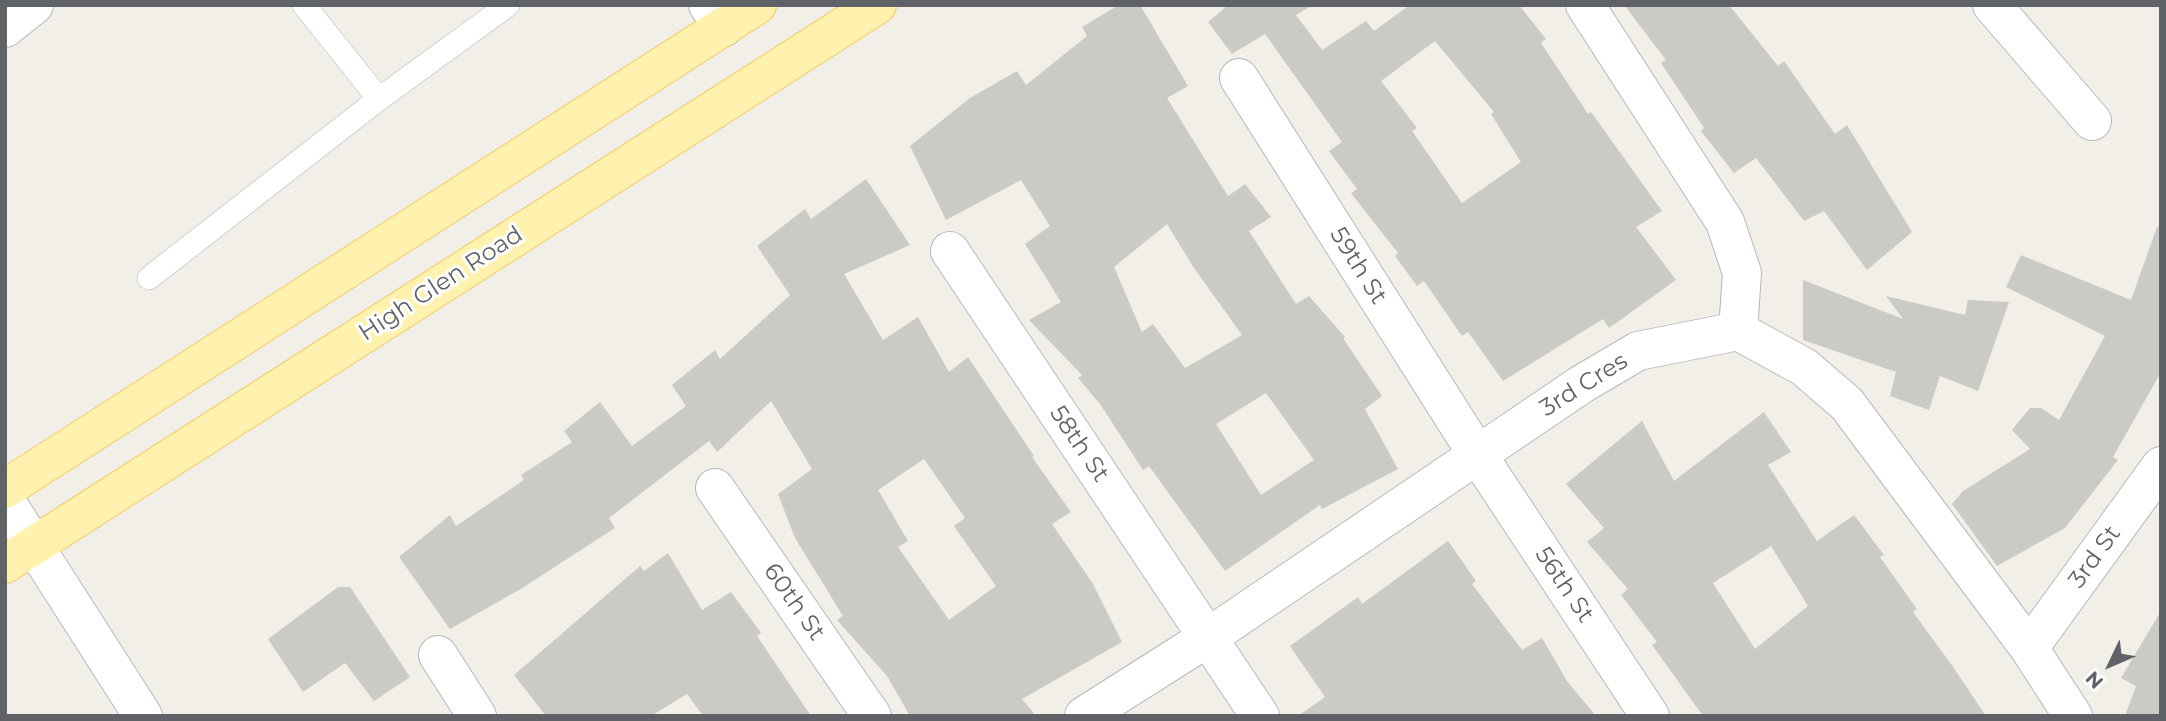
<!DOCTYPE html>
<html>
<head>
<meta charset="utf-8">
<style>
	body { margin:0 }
	#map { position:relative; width:2166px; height:721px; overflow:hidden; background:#f1efe8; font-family:Montserrat,sans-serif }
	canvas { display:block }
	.frame { position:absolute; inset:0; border:7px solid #5f6368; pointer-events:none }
	.north { position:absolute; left:2075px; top:630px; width:70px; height:70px; -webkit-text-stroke:5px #fff; paint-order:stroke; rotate:226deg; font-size:19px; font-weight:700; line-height:28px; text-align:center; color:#5f6368 }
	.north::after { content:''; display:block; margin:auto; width:24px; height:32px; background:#5f6368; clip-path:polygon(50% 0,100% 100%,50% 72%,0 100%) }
</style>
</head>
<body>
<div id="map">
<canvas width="2166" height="721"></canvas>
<div class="frame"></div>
<div class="north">N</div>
</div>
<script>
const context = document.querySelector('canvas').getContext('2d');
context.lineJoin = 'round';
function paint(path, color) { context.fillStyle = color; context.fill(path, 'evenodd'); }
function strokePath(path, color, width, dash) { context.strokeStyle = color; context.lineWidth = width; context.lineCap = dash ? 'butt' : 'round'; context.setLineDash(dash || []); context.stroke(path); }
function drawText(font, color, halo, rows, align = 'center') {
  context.font = font + ' Montserrat,sans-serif'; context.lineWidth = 6; context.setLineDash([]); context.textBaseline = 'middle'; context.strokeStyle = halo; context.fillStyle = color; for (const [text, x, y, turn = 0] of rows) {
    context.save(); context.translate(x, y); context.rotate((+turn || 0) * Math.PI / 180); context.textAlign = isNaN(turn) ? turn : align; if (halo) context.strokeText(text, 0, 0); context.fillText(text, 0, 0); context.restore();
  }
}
const building = new Path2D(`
	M 1119,5 L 1140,5 L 1188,86 L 1167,98 L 1228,196 L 1245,184 L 1271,217 L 1249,231 L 1296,304 L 1309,296 L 1345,337 L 1343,338 L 1382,396 L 1365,409 L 1398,469 L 1322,509 L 1320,505 L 1225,571 L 1149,466 L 1143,470 L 1100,404 L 1078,378 L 1082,375 L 1029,320 L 1061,302 L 1025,244 L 1050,226 L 1021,180 L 946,220 L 910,146 L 970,98 L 1017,71 L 1026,85 L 1087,36 L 1082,27 ZM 1167,224 L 1194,268 L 1242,335 L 1185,368 L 1153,324 L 1142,332 L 1114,267 ZM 1266,393 L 1314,460 L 1261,495 L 1216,424 Z
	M 1228,5 L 1313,5 L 1296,15 L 1322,50 L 1366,21 L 1374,31 L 1410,5 L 1519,5 L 1546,39 L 1541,43 L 1588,114 L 1591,112 L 1662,211 L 1636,227 L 1676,280 L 1609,328 L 1603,319 L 1503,381 L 1468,332 L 1462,336 L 1424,281 L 1417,286 L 1395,256 L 1398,253 L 1351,193 L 1357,189 L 1329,151 L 1342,142 L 1265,34 L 1232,54 L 1208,22 ZM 1435,41 L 1494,112 L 1491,114 L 1521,162 L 1462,203 L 1412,131 L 1417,128 L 1381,81 Z
	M 1624,5 L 1729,5 L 1778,66 L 1784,61 L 1835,134 L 1847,125 L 1912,232 L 1867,270 L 1824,211 L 1804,221 L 1756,158 L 1734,173 L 1701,131 L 1704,128 L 1661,63 L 1666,60 Z
	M 866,179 L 910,245 L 844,274 L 883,340 L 918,317 L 949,372 L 968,357 L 1034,456 L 1032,457 L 1071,512 L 1052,524 L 1093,584 L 1122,642 L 1022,699 L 1036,716 L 910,716 L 887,676 L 837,620 L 843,616 L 795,538 L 778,494 L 812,469 L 771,401 L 717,452 L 709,441 L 609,518 L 615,528 L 519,590 L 450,629 L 399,557 L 450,515 L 456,526 L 524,480 L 521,475 L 572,442 L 564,431 L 600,402 L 632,446 L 686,406 L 672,385 L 715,350 L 720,359 L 790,295 L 757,246 L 805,209 L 811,219 ZM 924,459 L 965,518 L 954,526 L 996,586 L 949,620 L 898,547 L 908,541 L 878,490 Z
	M 2157,227 L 2161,228 L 2161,372 L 2113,457 L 2118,460 L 2065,528 L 1997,566 L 1952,504 L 1963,491 L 2030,449 L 2012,430 L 2030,408 L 2041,408 L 2059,420 L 2105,336 L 2006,287 L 2021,255 L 2131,300 Z
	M 1803,280 L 1903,319 L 1886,296 L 1965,315 L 1968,300 L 2009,302 L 1978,391 L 1940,376 L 1929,410 L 1890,396 L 1896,372 L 1803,340 Z
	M 1764,412 L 1791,452 L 1768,465 L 1817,541 L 1854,515 L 1884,555 L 1880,557 L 1917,609 L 1913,612 L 1951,664 L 1986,716 L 1703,716 L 1652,645 L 1657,642 L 1621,595 L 1628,589 L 1587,542 L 1604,528 L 1566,484 L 1642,421 L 1674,481 ZM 1771,546 L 1808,606 L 1755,649 L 1713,583 Z
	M 1448,541 L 1476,581 L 1472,584 L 1522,650 L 1542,638 L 1567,681 L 1596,716 L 1298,716 L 1325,697 L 1290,646 L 1358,597 L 1362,604 Z
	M 668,553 L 702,610 L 731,592 L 761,633 L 757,636 L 811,716 L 703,716 L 687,694 L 651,716 L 546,716 L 514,675 L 640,566 L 644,571 Z
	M 338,587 L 350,587 L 410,677 L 374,701 L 345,663 L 303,692 L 268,639 Z
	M 2161,611 L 2161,716 L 2125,716 L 2136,686 L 2121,678 Z`);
const lane = new Path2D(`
	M 304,5 L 379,99
	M 149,278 L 379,99 L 508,5`);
const street = new Path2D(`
	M 708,5 L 724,27
	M 1585,5 L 1725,222 L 1742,273 L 1738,331
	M 1992,5 L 2092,121
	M 5,28 L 34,5
	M 1239,78 L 1477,454 L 1650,716
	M 950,251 L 1260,716
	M 715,488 L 872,716
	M 2029,648 L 2161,466
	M 438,655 L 477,716
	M 1084,716 L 1207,638 L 1582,384 L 1638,351 L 1738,331 L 1804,367 L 1847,404 L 2029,648 L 2073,716`);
const secondary = new Path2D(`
	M 5,500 L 143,716`);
const primary = new Path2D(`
	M 5,489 L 757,5
	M 5,564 L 877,5`);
const streetNames = [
	["59th St",1358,266,58],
	["High Glen Road",441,284,-33],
	["3rd Cres",1584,385,-32],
	["58th St",1079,444,56],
	["3rd St",2095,557,-54],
	["56th St",1564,585,56],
	["60th St",794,602,55]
];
paint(building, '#cccac5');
strokePath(lane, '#b5b8bc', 24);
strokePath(street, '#b5b8bc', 40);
strokePath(secondary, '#b6babf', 40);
strokePath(primary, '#f2c960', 40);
strokePath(lane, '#fff', 23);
strokePath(street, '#fff', 38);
strokePath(secondary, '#fff', 38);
strokePath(primary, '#fff2af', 38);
drawText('24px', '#5f6368', '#fff', streetNames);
</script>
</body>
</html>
